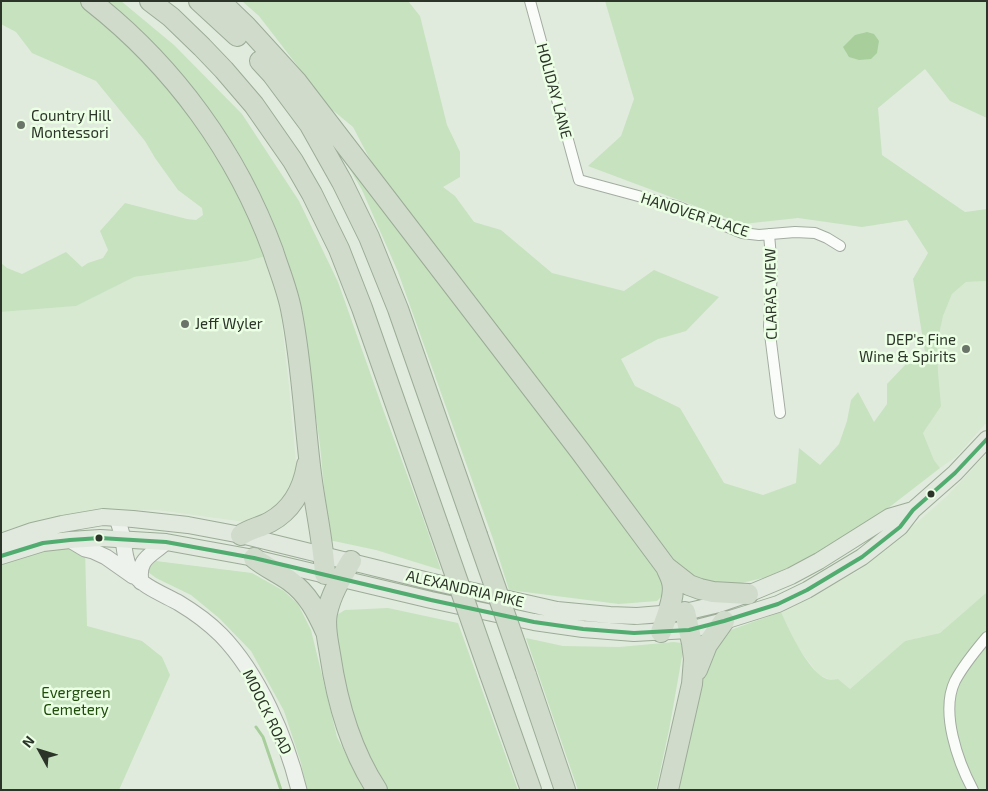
<!DOCTYPE html>
<html>
<head>
<meta charset="utf-8">
<style>
	body { margin:0 }
	#map { position:relative; width:988px; height:791px; overflow:hidden; background:#e0ebdd; font-family:"Exo 2",sans-serif }
	canvas { display:block }
	.frame { position:absolute; inset:0; border:2px solid #2c342a; pointer-events:none }
	.north { position:absolute; left:15px; top:726px; width:50px; height:50px; -webkit-text-stroke:4px #ebffe4; paint-order:stroke; rotate:309deg; font-size:14px; font-weight:700; line-height:20px; text-align:center; color:#2c342a }
	.north::after { content:''; display:block; margin:auto; width:18px; height:22px; background:#2c342a; clip-path:polygon(50% 0,100% 100%,50% 72%,0 100%) }
</style>
</head>
<body>
<div id="map">
<canvas width="988" height="791"></canvas>
<div class="frame"></div>
<div class="north">N</div>
</div>
<script>
const context = document.querySelector('canvas').getContext('2d');
context.lineJoin = 'round';
function paint(path, color) { context.fillStyle = color; context.fill(path, 'evenodd'); }
function strokePath(path, color, width, dash) { context.strokeStyle = color; context.lineWidth = width; context.lineCap = dash ? 'butt' : 'round'; context.setLineDash(dash || []); context.stroke(path); }
function drawText(font, color, halo, rows, align = 'center') {
  context.font = font + ' "Exo 2",sans-serif'; context.lineWidth = 5; context.setLineDash([]); context.textBaseline = 'middle'; context.strokeStyle = halo; context.fillStyle = color; for (const [text, x, y, turn = 0] of rows) {
    context.save(); context.translate(x, y); context.rotate((+turn || 0) * Math.PI / 180); context.textAlign = isNaN(turn) ? turn : align; if (halo) context.strokeText(text, 0, 0); context.fillText(text, 0, 0); context.restore();
  }
}
const built = new Path2D(`
	M 266,256 L 280,307 L 289,386 L 296,463 L 294,485 L 272,512 L 245,522 L 157,510 L 96,511 L 47,518 L 1,532 L 1,312 L 76,306 L 134,277 L 247,261 Z
	M 987,281 L 987,422 L 956,457 L 940,468 L 934,460 L 923,433 L 929,424 L 938,373 L 937,344 L 943,316 L 952,294 L 966,282 Z
	M 987,453 L 987,592 L 940,633 L 905,641 L 850,689 L 838,679 L 831,680 L 819,675 L 798,648 L 781,612 L 858,571 L 915,524 L 947,496 Z`);
const green = new Path2D(`
	M 1,1 L 81,1 L 123,36 L 174,90 L 244,199 L 266,256 L 247,261 L 134,277 L 76,306 L 1,312 L 1,263 L 7,268 L 22,274 L 66,252 L 82,267 L 88,263 L 103,258 L 108,250 L 100,231 L 125,203 L 187,219 L 196,220 L 203,215 L 202,208 L 178,190 L 155,158 L 145,141 L 96,81 L 32,53 L 16,32 L 1,24 Z
	M 103,1 L 121,1 L 174,45 L 242,114 L 299,201 L 338,282 L 384,412 L 423,518 L 441,570 L 376,550 L 329,540 L 320,445 L 299,300 L 276,235 L 232,145 Z
	M 242,1 L 408,1 L 420,16 L 447,125 L 460,152 L 460,177 L 443,187 L 455,196 L 474,222 L 501,230 L 552,273 L 624,291 L 654,270 L 719,297 L 686,331 L 658,339 L 621,359 L 635,386 L 680,408 L 724,483 L 763,495 L 796,483 L 799,448 L 820,465 L 839,444 L 847,421 L 851,400 L 858,392 L 874,422 L 887,404 L 887,384 L 906,364 L 927,364 L 913,279 L 928,253 L 907,220 L 862,227 L 798,218 L 743,224 L 588,166 L 621,136 L 634,99 L 605,1 L 987,1 L 987,118 L 950,101 L 925,69 L 878,108 L 882,155 L 965,212 L 987,209 L 987,281 L 966,282 L 952,294 L 943,316 L 937,344 L 938,373 L 941,406 L 923,433 L 934,460 L 940,468 L 874,519 L 822,552 L 767,577 L 725,587 L 689,578 L 674,563 L 374,167 L 353,127 L 330,108 L 259,16 Z
	M 322,122 L 664,579 L 665,593 L 657,601 L 619,604 L 509,590 L 493,539 L 398,272 L 362,190 Z
	M 43,543 L 85,549 L 87,626 L 142,641 L 162,657 L 170,675 L 119,790 L 1,790 L 1,556 Z
	M 156,561 L 252,573 L 284,591 L 298,604 L 311,630 L 337,737 L 364,790 L 306,790 L 301,763 L 284,711 L 251,651 L 219,618 L 191,595 L 156,578 L 148,572 L 149,567 Z
	M 987,592 L 987,790 L 678,790 L 708,655 L 719,637 L 733,629 L 781,612 C 789,629 810,678 831,680 C 831,680 838,679 838,679 L 850,689 L 905,641 L 940,633 Z
	M 388,608 L 458,623 L 518,790 L 386,790 L 351,720 L 337,644 L 335,616 L 345,610 Z
	M 526,638 L 563,646 L 619,647 L 674,642 L 681,643 L 683,651 L 669,730 L 656,790 L 578,790 Z`);
const water = new Path2D(`
	M 867,32 L 874,34 L 879,41 L 877,53 L 871,59 L 859,60 L 849,57 L 843,47 L 855,35 Z`);
const stream = new Path2D(`
	M 256,727 L 263,737 L 281,790`);
const minor = new Path2D(`
	M 530,1 L 579,180 L 679,207 L 742,233 L 759,235 L 795,232 L 815,233 L 827,238 L 840,246
	M 769,234 L 772,270 L 769,326 L 780,413
	M 973,790 C 958,762 940,712 955,681 C 963,666 976,650 987,637`);
const secondary = new Path2D(`
	M 117,518 C 119,525 122,532 123,540 C 125,551 125,563 132,572 C 141,586 165,595 179,603 C 194,612 209,623 221,635 C 259,674 286,738 299,790
	M 70,540 L 85,549 L 93,551 L 106,557 L 133,576
	M 141,582 C 137,558 151,556 166,542`);
const primary = new Path2D(`
	M 1,542 L 32,531 L 62,524 L 103,517 L 133,519 L 188,525 L 241,535 L 433,582 L 557,610 L 610,615 L 637,616 L 685,612 L 719,604 L 748,594 L 791,576 L 819,561 L 889,517 L 913,510
	M 1,556 L 43,543 L 70,540 L 100,538 L 166,542 L 254,558 L 431,600 L 534,622 L 583,629 L 634,633 L 689,630 L 724,621 L 778,604 L 807,590 L 862,557 L 900,527 L 913,510 L 955,473 L 987,439`);
const motorway = new Path2D(`
	M 91,1 C 174,66 237,153 273,251 C 279,270 287,289 291,309 C 302,363 304,419 311,474 C 315,507 323,540 325,574
	M 150,1 L 171,17 L 202,47 L 224,70 L 254,105 L 293,161 L 312,194 L 339,249 L 362,308 L 439,528
	M 199,1 L 237,36
	M 220,1 L 246,26 L 297,82 L 580,451 L 666,567 C 668,572 671,577 672,582 C 676,596 666,618 661,632
	M 260,61 L 272,74 L 310,125 L 342,182 L 369,237 L 398,309 L 477,535
	M 241,535 C 250,529 261,527 270,522 C 292,510 303,489 307,465
	M 254,558 C 265,567 279,573 290,581 C 308,594 317,612 326,632
	M 351,561 C 341,578 331,594 327,613 C 324,626 328,641 330,654 C 337,702 350,749 377,790
	M 666,567 L 689,585 L 700,589 L 713,592 L 748,594
	M 697,670 L 707,645 L 724,621
	M 490,674 L 531,790
	M 526,675 L 565,790
	M 668,790 L 692,684 L 694,659 L 692,643 L 685,612`);
const motorwayBridge = new Path2D(`
	M 439,528 L 490,674
	M 477,535 L 526,675`);
const bus1 = new Path2D(`
	M 1,556 L 43,543 L 70,540 L 100,538 L 166,542 L 254,558 L 431,600 L 534,622 L 583,629 L 634,633 L 689,630 L 724,621 L 778,604 L 807,590 L 862,557 L 900,527 L 913,510 L 955,473 L 987,439`);
const markers = [
	[21,125,5,"#6b7469"],
	[185,324,5,"#6b7469"],
	[966,349,5,"#6b7469"],
	[931,494,4.5,"#2c342a"],
	[99,538,4.5,"#2c342a"]
];
const streetNames = [
	["HOLIDAY LANE",554,91,75],
	["HANOVER PLACE",695,215,18],
	["CLARAS VIEW",771,294,-91],
	["ALEXANDRIA PIKE",465,589,13],
	["MOOCK ROAD",267,712,64]
];
const poiNames = [
	["Country Hill",31,116],
	["Montessori",31,133],
	["Jeff Wyler",195,324],
	["DEP's Fine",956,340,"right"],
	["Wine & Spirits",956,357,"right"]
];
const parkNames = [
	["Evergreen",76,693],
	["Cemetery",76,710]
];
paint(built, '#d7e9d1');
paint(green, '#c7e2bf');
paint(water, '#a8ce9c');
strokePath(stream, '#a8ce9c', 3);
strokePath(minor, '#a3aca0', 12);
strokePath(secondary, '#a3aca0', 17);
strokePath(primary, '#9cac97', 18);
strokePath(motorway, '#9cac97', 22);
strokePath(minor, '#fafcfa', 10);
strokePath(secondary, '#eef2ec', 15);
strokePath(primary, '#e1e8de', 16);
strokePath(motorway, '#d0dbcc', 20);
strokePath(motorwayBridge, '#9cac97', 22, []);
strokePath(motorwayBridge, '#d0dbcc', 20);
strokePath(bus1, '#50ac6f', 4);
for (const [x, y, r, color] of markers) { const dot = new Path2D(); dot.arc(x, y, r, 0, 2 * Math.PI); context.fillStyle = color; context.fill(dot); strokePath(dot, '#ebffe4', 2); }
drawText('15px', '#2c342a', '#ebffe4', streetNames);
drawText('15px', '#2c342a', '#ebffe4', poiNames, 'left');
drawText('15px', '#1e4c09', '#ebffe4', parkNames);
</script>
</body>
</html>
